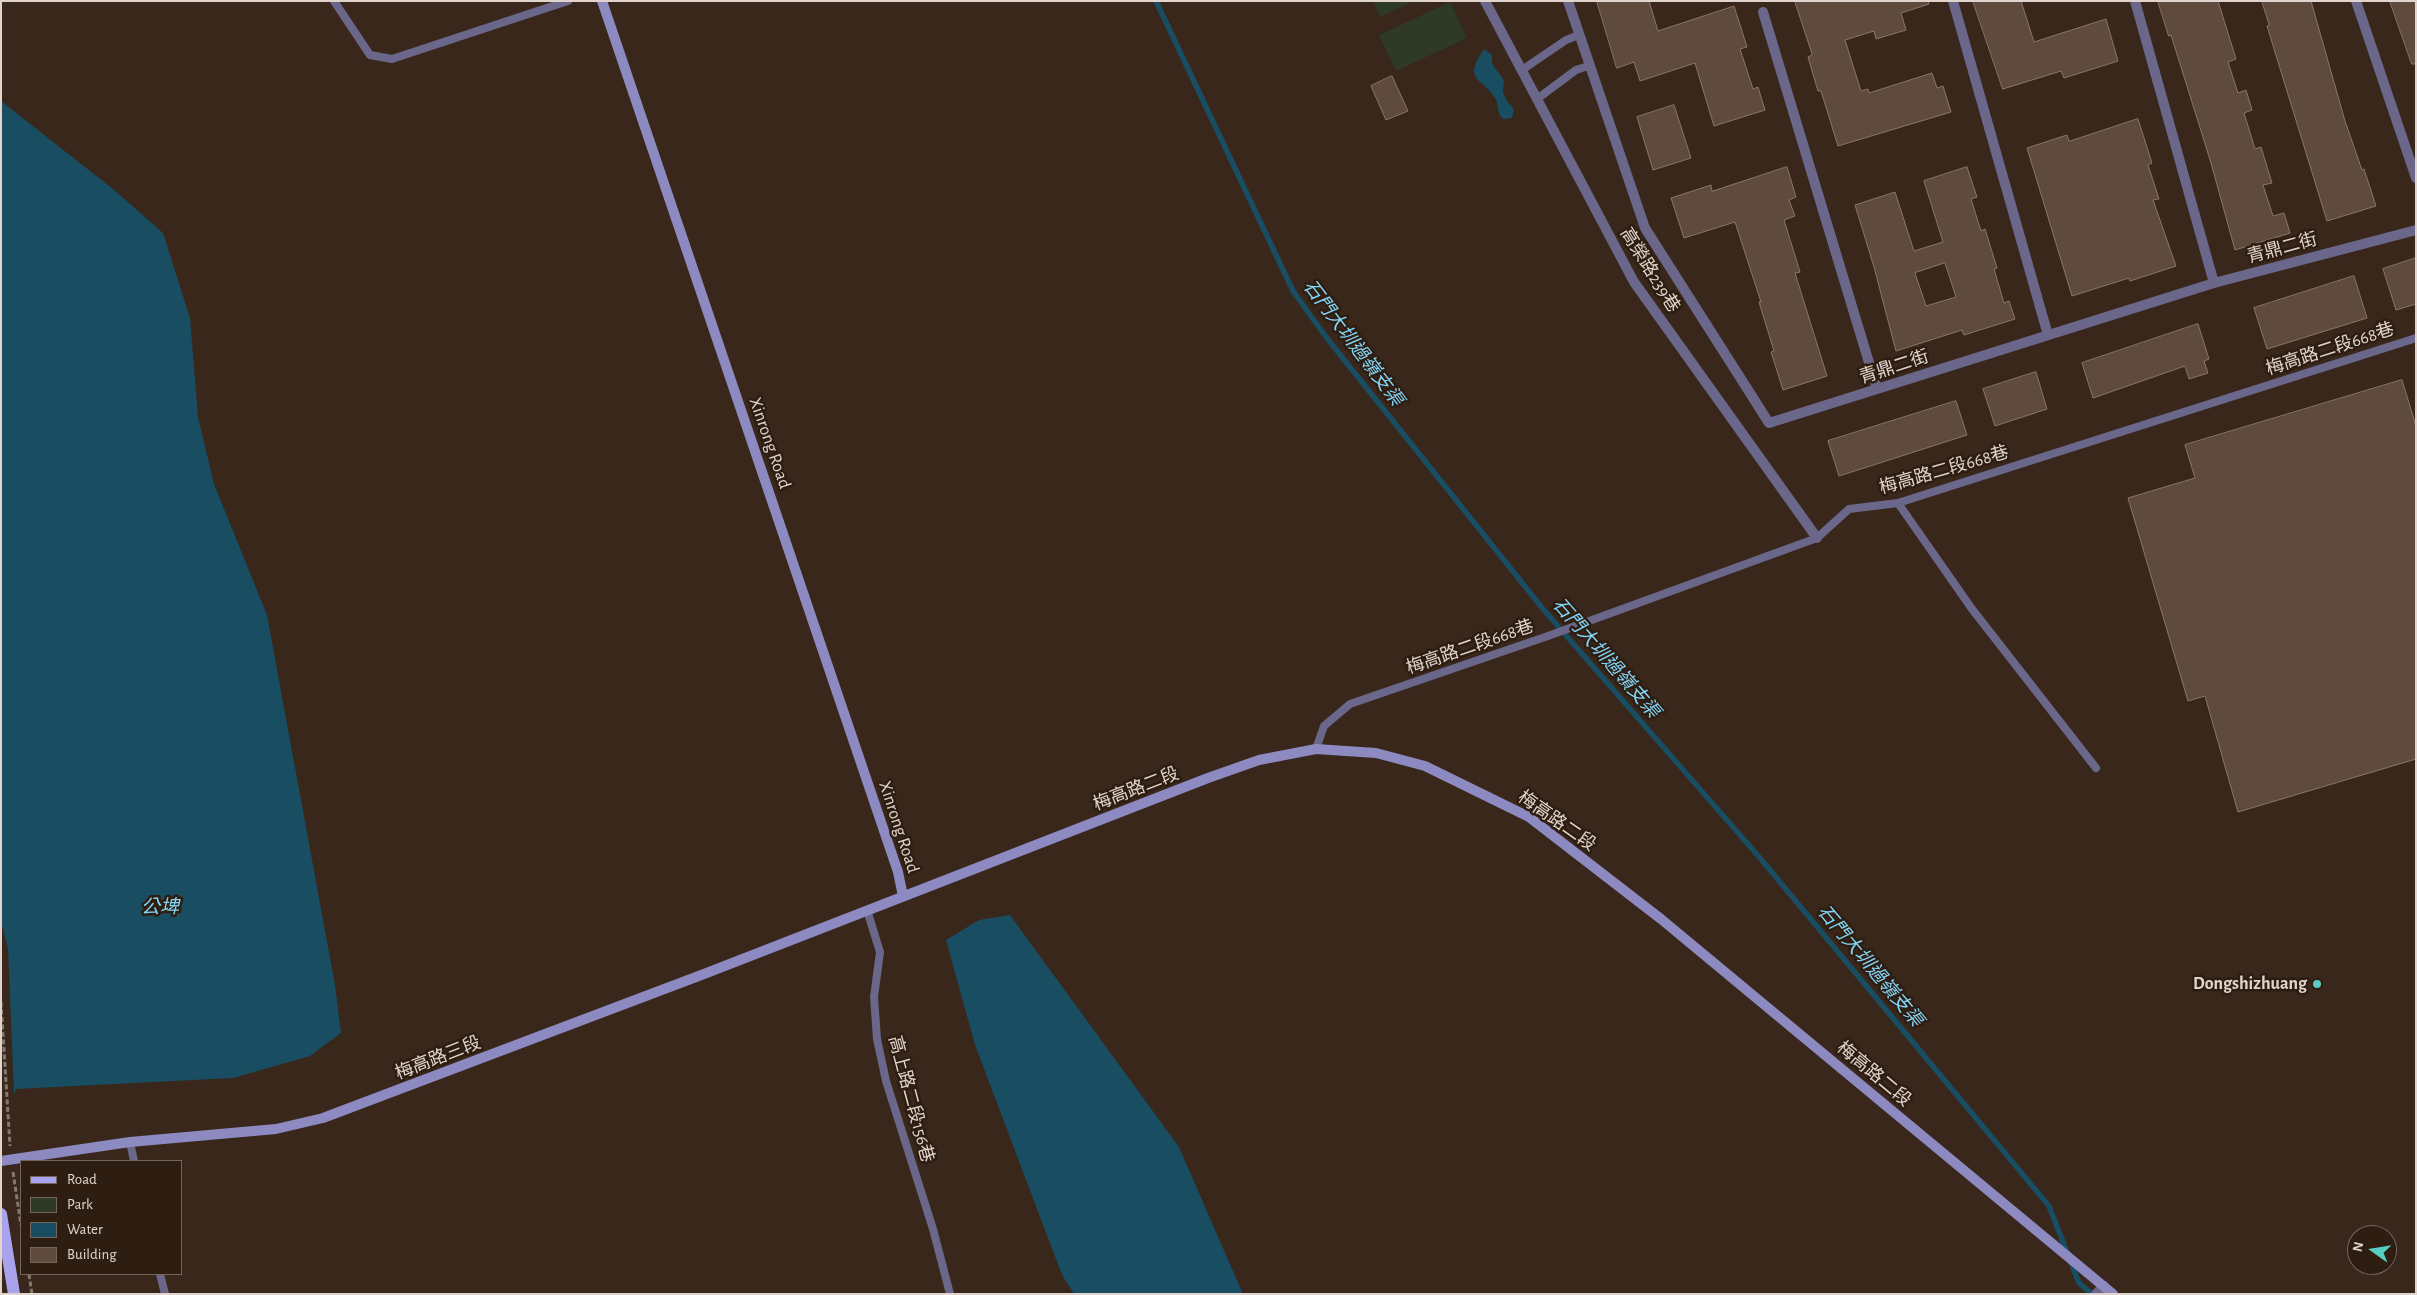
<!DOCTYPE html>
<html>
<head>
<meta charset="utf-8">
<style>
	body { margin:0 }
	#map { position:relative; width:2417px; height:1295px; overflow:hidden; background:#38271a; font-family:"Alegreya Sans",sans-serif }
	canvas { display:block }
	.frame { position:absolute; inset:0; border:2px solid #e0d4cc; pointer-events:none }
	.legend { position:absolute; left:20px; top:1160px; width:162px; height:115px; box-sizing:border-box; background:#2e1d11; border:1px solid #75665c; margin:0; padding:6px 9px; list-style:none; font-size:15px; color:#e0d4cc }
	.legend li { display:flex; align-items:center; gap:10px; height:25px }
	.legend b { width:25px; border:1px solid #75665c }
	.north { position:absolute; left:2347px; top:1225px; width:50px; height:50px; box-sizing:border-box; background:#2e1d11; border:1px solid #75665c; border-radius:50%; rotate:283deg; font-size:14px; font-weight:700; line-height:20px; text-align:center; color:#e0d4cc }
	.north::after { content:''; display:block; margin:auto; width:18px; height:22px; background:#57cec2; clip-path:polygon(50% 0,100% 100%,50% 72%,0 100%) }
</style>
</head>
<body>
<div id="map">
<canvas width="2417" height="1295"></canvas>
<div class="frame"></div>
<ul class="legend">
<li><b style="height:6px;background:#a9a2ec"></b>Road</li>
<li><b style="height:14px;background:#2e3a25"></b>Park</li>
<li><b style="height:14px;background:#194d61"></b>Water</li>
<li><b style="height:14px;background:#5f4a3e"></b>Building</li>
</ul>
<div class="north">N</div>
</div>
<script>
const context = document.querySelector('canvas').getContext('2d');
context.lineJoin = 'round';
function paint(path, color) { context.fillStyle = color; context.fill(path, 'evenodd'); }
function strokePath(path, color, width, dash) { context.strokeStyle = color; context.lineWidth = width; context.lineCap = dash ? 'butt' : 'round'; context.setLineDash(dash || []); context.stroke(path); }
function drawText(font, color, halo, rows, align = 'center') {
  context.font = font + ' "Alegreya Sans","Noto Sans TC",sans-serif'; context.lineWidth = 5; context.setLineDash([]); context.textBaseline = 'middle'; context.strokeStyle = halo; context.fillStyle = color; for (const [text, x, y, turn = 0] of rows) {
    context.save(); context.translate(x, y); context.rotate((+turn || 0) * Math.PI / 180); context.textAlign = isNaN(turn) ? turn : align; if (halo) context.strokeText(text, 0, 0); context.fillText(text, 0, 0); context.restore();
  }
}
const green = new Path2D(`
	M 1373,1 L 1414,1 L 1380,17 Z
	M 1450,2 L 1467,38 L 1396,71 L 1379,35 Z`);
const water = new Path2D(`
	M 1484,49 L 1492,55 L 1492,64 L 1504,80 L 1503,92 L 1507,101 L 1514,109 L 1512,118 L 1503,119 C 1496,113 1500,106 1495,98 C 1482,77 1462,81 1484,49 Z
	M 1,101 L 113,189 L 163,233 L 190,318 L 198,417 L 214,484 L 267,615 L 335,985 L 341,1033 L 310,1056 L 233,1078 L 16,1089 L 14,1095 L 8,948 L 1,922 Z
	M 1010,915 L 1179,1147 L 1243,1294 L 1074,1294 L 1062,1275 L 975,1045 L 946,940 L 979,920 Z`);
const stream = new Path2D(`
	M 1156,1 L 1293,291 L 1326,337 L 1543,609 L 1760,858 L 2049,1206 L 2079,1283 L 2092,1294`);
const building = new Path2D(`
	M 1597,1 L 1649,1 L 1658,31 L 1734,6 L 1747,47 L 1740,49 L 1753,89 L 1758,87 L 1765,110 L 1714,126 L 1695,63 L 1640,81 L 1634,62 L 1617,68 Z
	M 1795,1 L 1928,1 L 1929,4 L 1901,13 L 1906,30 L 1876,39 L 1874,31 L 1845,40 L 1861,91 L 1868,89 L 1869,93 L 1932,73 L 1937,88 L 1943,86 L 1951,112 L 1838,146 L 1821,91 L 1818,91 L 1808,57 L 1812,55 Z
	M 1973,1 L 2021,1 L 2034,42 L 2106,19 L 2118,61 L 2064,78 L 2061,71 L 2003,89 Z
	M 2158,1 L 2218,1 L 2236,59 L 2228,62 L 2238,93 L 2246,90 L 2252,110 L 2244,113 L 2255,149 L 2261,147 L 2272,183 L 2263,185 L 2273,216 L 2284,213 L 2290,233 L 2235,250 L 2211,163 L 2171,35 L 2169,36 Z
	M 2262,1 L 2311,1 L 2345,121 L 2362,170 L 2364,169 L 2376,206 L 2327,221 L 2267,26 L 2269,25 Z
	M 2390,1 L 2416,1 L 2416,64 L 2412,64 Z
	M 1392,76 L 1408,111 L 1386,120 L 1371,86 Z
	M 1674,105 L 1691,158 L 1653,170 L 1637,117 Z
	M 2138,119 L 2152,163 L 2148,165 L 2159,199 L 2153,200 L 2176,266 L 2130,281 L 2129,278 L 2072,296 L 2027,148 L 2067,135 L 2069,141 Z
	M 1787,167 L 1796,197 L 1789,200 L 1795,216 L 1784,220 L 1800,272 L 1795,273 L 1827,376 L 1783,390 L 1771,352 L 1774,351 L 1759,302 L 1761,302 L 1735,222 L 1684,238 L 1671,198 L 1711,185 L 1712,191 Z
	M 1967,167 L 1977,197 L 1971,199 L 1981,231 L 1985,229 L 1997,268 L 1994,269 L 2004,303 L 2009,301 L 2015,319 L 1964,335 L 1962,330 L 1896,351 L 1874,267 L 1855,205 L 1895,192 L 1914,251 L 1943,242 L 1924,181 ZM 1945,263 L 1956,297 L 1926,306 L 1915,273 Z
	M 2416,258 L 2416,304 L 2396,310 L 2383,269 Z
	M 2354,276 L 2367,318 L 2267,349 L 2254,308 Z
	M 2198,324 L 2209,359 L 2204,361 L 2208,373 L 2189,379 L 2185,366 L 2093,398 L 2082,363 Z
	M 2036,372 L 2047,409 L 1995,426 L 1983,389 Z
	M 2402,380 L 2416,426 L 2416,759 L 2238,812 L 2205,696 L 2188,701 L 2128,498 L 2195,478 L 2185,445 Z
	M 1956,401 L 1967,435 L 1839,476 L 1828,441 Z`);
const path = new Path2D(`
	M 1,1002 L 10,1146
	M 13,1172 L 21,1225
	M 29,1274 L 32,1294`);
const lane = new Path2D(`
	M 334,1 L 370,55 L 392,59 L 568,1
	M 1522,70 L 1566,40 L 1579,35
	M 1537,99 L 1576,70 L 1588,66
	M 1898,503 L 1972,609 L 2096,768
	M 1316,749 L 1324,726 L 1350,704 L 1548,636 L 1817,538 L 1849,509 L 1898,503 L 2416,338
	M 867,910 L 880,952 L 874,997 L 877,1039 L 886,1081 L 933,1229 L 950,1294
	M 130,1142 L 134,1161
	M 160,1274 L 165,1294`);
const street = new Path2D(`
	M 1485,1 L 1634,282 L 1817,538
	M 1568,1 L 1645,228 L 1769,423 L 2214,283 L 2416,230
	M 1953,1 L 2048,335
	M 2135,1 L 2214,283
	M 2356,1 L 2416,178
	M 1763,12 L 1877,389
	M 2096,1294 L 2104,1286`);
const secondary = new Path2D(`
	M 602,1 L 898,872 L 903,896
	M 1,1161 L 130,1142 L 276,1129 L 323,1118 L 704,974 L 1208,778 L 1259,760 L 1316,749 L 1376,753 L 1425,766 L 1529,817 L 1661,919 L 2113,1294`);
const primary = new Path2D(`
	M 1,1214 L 14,1294`);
const markers = [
	[2317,984,5,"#57cec2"]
];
const streetNames = [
	["青鼎二街",2282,248,-15],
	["高榮路239巷",1650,270,58],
	["梅高路二段668巷",2330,349,-18],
	["青鼎二街",1894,367,-18],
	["Xinrong Road",770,443,71],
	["梅高路二段668巷",1944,470,-16],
	["梅高路二段668巷",1470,647,-19],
	["梅高路二段",1136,789,-21],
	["梅高路二段",1557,821,35],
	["Xinrong Road",899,827,72],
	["梅高路三段",438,1058,-21],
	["梅高路二段",1874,1074,40],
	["高上路二段156巷",911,1099,75]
];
const poiNames = [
	["Dongshizhuang",2307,984]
];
const waterNames = [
	["石門大圳過嶺支渠",1353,343,53],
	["石門大圳過嶺支渠",1606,658,49],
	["公埤",160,907],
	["石門大圳過嶺支渠",1870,966,50]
];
paint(green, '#2e3a25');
paint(water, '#194d61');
strokePath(stream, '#194d61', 5.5);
paint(building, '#5f4a3e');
strokePath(building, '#8c7569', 1);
strokePath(path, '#87786e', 3, [5, 2.5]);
strokePath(lane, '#6a678b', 8);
strokePath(street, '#6a678b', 10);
strokePath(secondary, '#8d89c1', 10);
strokePath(primary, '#a9a2ec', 12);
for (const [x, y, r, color] of markers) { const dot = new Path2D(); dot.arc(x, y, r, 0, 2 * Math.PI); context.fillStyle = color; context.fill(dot); strokePath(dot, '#2e1d11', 2); }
drawText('18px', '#e0d4cc', '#2e1d11', streetNames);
drawText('bold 18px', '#e0d4cc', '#2e1d11', poiNames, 'right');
drawText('italic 19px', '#83d5f8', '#2e1d11', waterNames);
</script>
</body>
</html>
